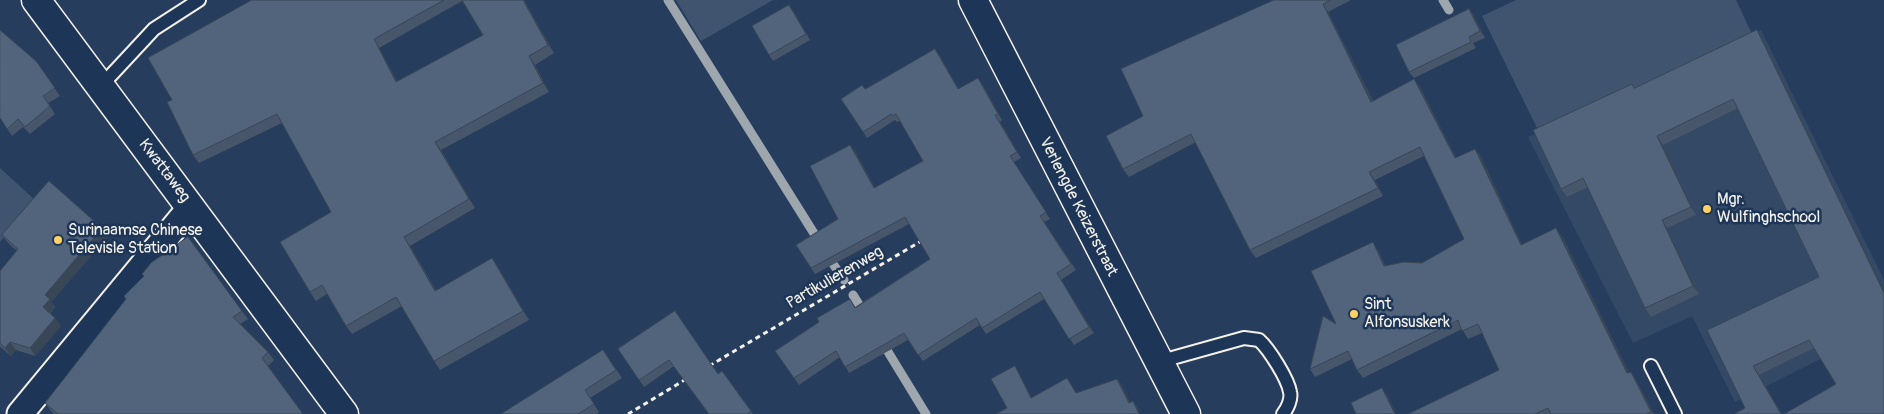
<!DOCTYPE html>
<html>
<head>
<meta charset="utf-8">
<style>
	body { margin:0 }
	canvas { display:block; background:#263d5d }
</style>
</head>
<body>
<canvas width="1884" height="414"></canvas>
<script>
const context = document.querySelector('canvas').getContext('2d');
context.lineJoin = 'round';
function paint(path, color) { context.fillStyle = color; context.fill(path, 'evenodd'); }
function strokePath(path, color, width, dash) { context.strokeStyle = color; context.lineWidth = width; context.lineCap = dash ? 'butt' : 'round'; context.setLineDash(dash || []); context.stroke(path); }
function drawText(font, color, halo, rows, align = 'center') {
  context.font = font + ' Pangolin,sans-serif'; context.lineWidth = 5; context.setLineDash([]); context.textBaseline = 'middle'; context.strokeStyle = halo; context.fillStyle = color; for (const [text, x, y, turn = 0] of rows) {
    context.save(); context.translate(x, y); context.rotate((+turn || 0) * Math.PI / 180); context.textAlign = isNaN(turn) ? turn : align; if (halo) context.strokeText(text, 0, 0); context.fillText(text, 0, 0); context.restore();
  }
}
const built = new Path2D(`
	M 1761,30 L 1884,280 L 1884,327 L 1735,402 L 1692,316 L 1633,343 L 1528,137 Z`);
const green = new Path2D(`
	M 676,0 L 773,0 L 701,41 Z
	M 1516,0 L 1736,0 L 1752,34 L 1539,132 L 1482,16 Z
	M 0,168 L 36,201 L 0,242 Z`);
const stream = new Path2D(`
	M 668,0 L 820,243
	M 1443,0 L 1449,10
	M 827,255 L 844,280
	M 853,295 L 865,314
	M 882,342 L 926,414`);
const path = new Path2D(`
	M 709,366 L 923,240
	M 628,414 L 688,378`);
const lane = new Path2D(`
	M 101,86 L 154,29 L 199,0
	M 1158,362 L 1244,338 L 1259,340 C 1269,349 1288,379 1290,392 C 1292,399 1287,409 1283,414
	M 1651,366 L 1675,414`);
const street = new Path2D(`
	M 20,414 L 191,207`);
const primary = new Path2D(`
	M 36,0 L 344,414
	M 973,0 L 1186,414`);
const wall = new Path2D(`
	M 252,0 L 524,0 L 554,53 L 535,65 L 549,92 L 441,150 L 475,208 L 410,246 L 436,290 L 498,267 L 529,320 L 440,370 L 434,361 L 402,306 L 352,334 L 346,326 L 327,294 L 316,301 L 310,292 L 331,212 L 282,123 L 199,163 L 193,155 L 172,100 ZM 462,1 L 483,35 L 397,81 L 379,48 Z
	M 1274,0 L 1351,0 L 1328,12 L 1373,101 L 1414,79 L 1420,87 L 1456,158 L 1475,149 L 1481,157 L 1522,245 L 1562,236 L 1629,373 L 1636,380 L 1654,414 L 1408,414 L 1499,370 L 1482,333 L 1468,339 L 1462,329 L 1363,378 L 1357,370 L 1352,359 L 1315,377 L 1310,369 L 1378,250 L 1385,265 L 1422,263 L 1464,239 L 1424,156 L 1375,180 L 1383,196 L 1256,258 L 1250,250 L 1196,142 L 1129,177 L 1123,169 L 1143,116 Z
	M 1469,9 L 1474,16 L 1485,38 L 1473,43 L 1476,48 L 1414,78 L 1409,72 Z
	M 794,12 L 810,40 L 773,61 L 769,55 Z
	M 1762,38 L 1884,289 L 1836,384 L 1814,348 L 1759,375 L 1782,414 L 1734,414 L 1745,408 L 1707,330 L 1819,277 L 1738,108 L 1663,145 L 1696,215 L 1667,228 L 1699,294 L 1651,317 L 1645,308 L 1588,187 L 1567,197 L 1561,189 L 1635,88 Z
	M 940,56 L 958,88 L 982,84 L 1002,120 L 1000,122 L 1021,158 L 1014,162 L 1050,219 L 1044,222 L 1076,270 L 1061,280 L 1094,333 L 1074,345 L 1044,299 L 986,334 L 980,325 L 923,361 L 908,340 L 849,373 L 840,357 L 799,385 L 775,351 L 855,307 L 930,259 L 909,224 L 815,274 L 811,268 L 838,219 L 855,151 L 875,188 L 923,161 L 900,121 L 897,122 L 895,120 L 867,138 L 863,132 L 865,89 Z
	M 36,61 L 60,96 L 48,103 L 55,114 L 30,134 L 23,127 L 12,136 L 7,129 Z
	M 102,228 L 108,236 L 51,302 L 55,307 L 50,314 L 55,318 L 61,326 L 35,356 L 16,350 L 11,356 L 0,347 L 0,271 L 17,251 L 8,243 L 2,235 Z
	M 188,237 L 248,319 L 240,324 L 268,352 L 274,360 L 268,366 L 303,414 L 54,414 L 51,411 L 45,403 Z
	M 675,311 L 718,374 L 722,371 L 753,414 L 709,414 L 674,366 L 644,387 L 618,349 Z
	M 603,350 L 622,378 L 590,398 L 599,412 L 597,414 L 501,414 Z`);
const shadedWall = new Path2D(`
	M 523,0 L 524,0 L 554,53 L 548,45 Z
	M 1323,4 L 1328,12 L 1377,110 L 1371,102 Z
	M 789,5 L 794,12 L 810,40 L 806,34 Z
	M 1469,9 L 1474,16 L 1485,38 L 1480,31 Z
	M 1757,30 L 1762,38 L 1884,289 L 1884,293 Z
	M 374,39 L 379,48 L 402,90 L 396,82 Z
	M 935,49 L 940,56 L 962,95 L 958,89 Z
	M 529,56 L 535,65 L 549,92 L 543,83 Z
	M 978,78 L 982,84 L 1002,120 L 998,114 Z
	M 1414,79 L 1420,87 L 1460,166 L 1455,158 Z
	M 995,115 L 1000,122 L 1021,158 L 1017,152 Z
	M 1657,136 L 1663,145 L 1696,215 L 1691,207 Z
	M 435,142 L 441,150 L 475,208 L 469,199 Z
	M 850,145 L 855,151 L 879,195 L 874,188 Z
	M 1475,149 L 1481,157 L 1526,253 L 1521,245 Z
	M 1369,172 L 1375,180 L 1383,196 L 1378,188 Z
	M 1662,220 L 1667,228 L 1699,294 L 1693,286 Z
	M 102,228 L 108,236 L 51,302 L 55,307 L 48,315 L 43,307 L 45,295 Z
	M 1556,228 L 1562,236 L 1633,381 L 1627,373 Z
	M 404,237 L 410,246 L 441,299 L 435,291 Z
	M 1373,242 L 1378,250 L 1389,274 L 1384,266 Z
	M 492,258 L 498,267 L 529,320 L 523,311 Z
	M 1057,273 L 1061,280 L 1094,333 L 1089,327 Z
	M 55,318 L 61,326 L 35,356 L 30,348 Z
	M 10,342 L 16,350 L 11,356 L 5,348 Z
	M 1015,366 L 1019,373 L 1035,404 L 1031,398 Z
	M 1753,366 L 1759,375 L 1782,414 L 1781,414 Z
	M 1631,372 L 1636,380 L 1654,414 L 1653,414 L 1651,412 Z
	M 1117,379 L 1122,385 L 1134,410 L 1129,403 Z
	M 1382,388 L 1388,396 L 1396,414 L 1395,414 Z
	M 1133,401 L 1138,408 L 1140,414 L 1139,414 Z`);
const building = new Path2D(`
	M 252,0 L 444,0 L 374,39 L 396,82 L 483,35 L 462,0 L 523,0 L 548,45 L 529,56 L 543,83 L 435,142 L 469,199 L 404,237 L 435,291 L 492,258 L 523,311 L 434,361 L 396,297 L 346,326 L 322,285 L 310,292 L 280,242 L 331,212 L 277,114 L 193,155 L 167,102 L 172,100 L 148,58 Z
	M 1274,0 L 1331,0 L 1323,4 L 1371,102 L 1414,79 L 1455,158 L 1475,149 L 1521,245 L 1556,228 L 1627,373 L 1631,372 L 1651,412 L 1646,414 L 1551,414 L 1548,408 L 1535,414 L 1408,414 L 1499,370 L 1478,324 L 1462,331 L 1458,320 L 1357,370 L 1348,351 L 1310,369 L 1323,316 L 1336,324 L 1311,271 L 1373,242 L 1384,266 L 1404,262 L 1422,263 L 1464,239 L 1420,147 L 1369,172 L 1378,188 L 1250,250 L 1191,134 L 1123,169 L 1106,136 L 1143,116 L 1121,69 Z
	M 789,5 L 806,34 L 769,55 L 752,26 Z
	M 1469,9 L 1480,31 L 1469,37 L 1471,42 L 1409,72 L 1396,45 Z
	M 0,30 L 36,61 L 55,88 L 43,96 L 50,106 L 25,127 L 18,119 L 7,129 L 0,118 Z
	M 1757,30 L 1884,293 L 1884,414 L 1784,414 L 1836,384 L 1809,340 L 1753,366 L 1781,414 L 1734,414 L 1745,408 L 1707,330 L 1819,277 L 1733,99 L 1657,136 L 1691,207 L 1662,220 L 1693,286 L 1645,308 L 1583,178 L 1561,189 L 1533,130 L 1632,84 L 1634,88 Z
	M 935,49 L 958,89 L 978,78 L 998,114 L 995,115 L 1017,152 L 1010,156 L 1046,212 L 1040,216 L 1071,264 L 1057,273 L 1089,327 L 1069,339 L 1040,292 L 982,328 L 976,318 L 918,355 L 904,333 L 845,367 L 836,351 L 794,378 L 775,351 L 819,322 L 817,318 L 850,299 L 855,308 L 930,259 L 905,217 L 811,268 L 796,245 L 838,219 L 810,166 L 850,145 L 874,188 L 923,161 L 896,114 L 892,116 L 891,114 L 863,132 L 841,99 L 862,85 L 865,89 Z
	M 49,181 L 102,228 L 45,295 L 50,299 L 43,307 L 55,318 L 30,348 L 10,342 L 5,348 L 0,343 L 0,271 L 18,249 L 2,235 Z
	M 188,237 L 242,311 L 233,317 L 268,352 L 262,358 L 303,414 L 58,414 L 45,403 L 126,299 L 124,296 L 144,276 L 142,274 L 151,263 Z
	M 675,311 L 718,374 L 722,371 L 751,411 L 747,414 L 709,414 L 669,360 L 639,380 L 618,349 Z
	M 603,350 L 616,370 L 585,390 L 594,404 L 578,414 L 501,414 Z
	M 1015,366 L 1031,398 L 1067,378 L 1076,393 L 1117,379 L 1129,403 L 1133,401 L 1139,414 L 996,414 L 1007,408 L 991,379 Z
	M 1382,388 L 1395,414 L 1356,414 L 1351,403 Z`);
const markers = [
	[1707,209,5,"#ffd166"],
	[58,240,5,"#ffd166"],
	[1354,314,5,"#ffd166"]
];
const streetNames = [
	["Kwattaweg",164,171,53],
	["Verlengde Keizerstraat",1078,207,63],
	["Partikulierenweg",835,278,-30]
];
const poiNames = [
	["Mgr.",1717,200],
	["Wulfinghschool",1717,218],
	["Surinaamse Chinese",68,231],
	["Televisle Station",68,249],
	["Sint",1364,305],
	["Alfonsuskerk",1364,323]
];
paint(built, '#334966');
paint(green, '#40546f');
strokePath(stream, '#9fa7ae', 9);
strokePath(lane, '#f4f1e8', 16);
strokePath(street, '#f4f1e8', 29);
strokePath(primary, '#f4f1e8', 31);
strokePath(path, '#f4f1e8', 3, [5, 4]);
strokePath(lane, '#1d3557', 12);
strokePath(street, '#1d3557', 25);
strokePath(primary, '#1d3557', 28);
paint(wall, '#47566a');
paint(shadedWall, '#394656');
paint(building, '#52647b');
strokePath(building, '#394656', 1);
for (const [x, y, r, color] of markers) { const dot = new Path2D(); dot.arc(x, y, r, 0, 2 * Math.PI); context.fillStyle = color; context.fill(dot); strokePath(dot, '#1d3557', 2); }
drawText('16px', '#f4f1e8', '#1d3557', streetNames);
drawText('16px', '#f4f1e8', '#1d3557', poiNames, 'left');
</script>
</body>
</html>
